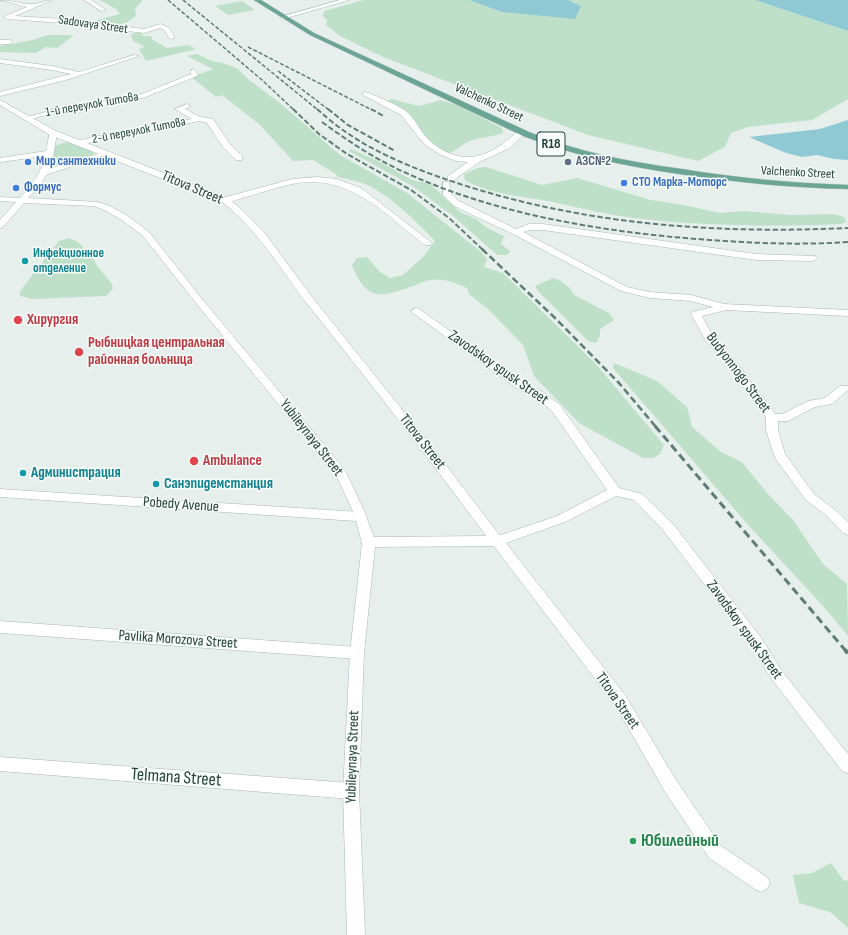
<!DOCTYPE html>
<html>
<head>
<meta charset="utf-8">
<style>
	body { margin:0 }
	canvas { display:block; background:#e6efeb }
</style>
</head>
<body>
<canvas width="848" height="935"></canvas>
<script>
const context = document.querySelector('canvas').getContext('2d');
context.lineJoin = 'round';
function paint(path, color) { context.fillStyle = color; context.fill(path, 'evenodd'); }
function strokePath(path, color, width, dash) { context.strokeStyle = color; context.lineWidth = width; context.lineCap = dash ? 'butt' : 'round'; context.setLineDash(dash || []); context.stroke(path); }
function drawText(font, color, halo, rows, align = 'center') {
  context.font = font + ' "Sofia Sans Condensed",sans-serif'; context.lineWidth = 3; context.setLineDash([]); context.textBaseline = 'middle'; context.strokeStyle = halo; context.fillStyle = color; for (const [text, x, y, turn = 0] of rows) {
    context.save(); context.translate(x, y); context.rotate((+turn || 0) * Math.PI / 180); context.textAlign = isNaN(turn) ? turn : align; if (halo) context.strokeText(text, 0, 0); context.fillText(text, 0, 0); context.restore();
  }
}
const green = new Path2D(`
	M 100,0 L 143,0 L 135,9 L 136,16 C 133,18 129,22 125,23 C 118,25 103,25 97,20 L 120,14 L 116,9 Z
	M 364,0 L 469,0 L 502,12 L 581,6 L 568,0 L 755,0 L 848,31 L 848,99 L 812,120 L 748,127 L 731,133 L 725,147 L 698,161 L 588,135 L 383,57 L 340,36 L 326,25 L 327,20 L 323,16 L 324,11 Z
	M 242,1 L 255,10 L 228,15 L 215,6 Z
	M 141,32 L 143,36 L 151,36 L 153,40 L 167,48 L 188,45 L 196,49 L 146,61 L 139,49 L 145,47 L 133,41 L 131,34 Z
	M 48,35 L 74,35 L 57,48 L 46,47 L 36,53 L 0,52 L 0,46 L 33,40 Z
	M 197,54 L 212,61 L 223,63 L 238,69 L 248,79 L 280,103 L 340,155 L 407,193 L 480,251 L 487,259 L 484,267 L 503,273 L 596,364 L 664,445 L 660,454 L 653,458 L 643,458 L 579,423 L 534,376 L 523,345 L 489,310 L 469,294 L 467,288 C 455,283 444,278 431,280 C 426,280 421,283 416,285 C 383,296 368,305 352,265 L 357,258 L 367,257 L 380,272 L 390,278 L 403,275 L 424,256 L 435,241 C 418,223 386,191 362,183 C 355,180 346,179 338,177 L 336,174 L 313,160 L 293,161 L 260,125 L 222,95 L 216,97 L 191,77 L 213,69 L 187,56 Z
	M 391,99 L 419,106 L 441,100 L 460,106 L 502,128 L 503,133 C 492,137 479,137 468,142 C 460,145 456,153 446,153 C 431,152 415,123 404,114 C 399,109 389,106 383,103 Z
	M 71,142 L 92,151 L 94,154 L 86,157 L 53,166 L 52,163 L 55,146 L 63,143 Z
	M 351,149 L 382,163 L 412,180 L 430,184 L 460,212 L 476,219 L 487,228 L 504,236 L 501,244 L 510,251 L 507,255 L 497,255 L 453,216 L 414,187 L 349,151 Z
	M 486,167 L 542,185 L 577,178 L 651,200 L 684,205 L 720,213 L 745,211 L 791,215 L 832,214 L 842,216 L 847,221 L 842,224 C 773,227 701,226 633,218 C 606,214 579,208 553,202 C 524,196 491,195 465,180 L 464,174 L 477,168 Z
	M 69,238 L 78,242 L 92,257 L 98,267 L 112,284 L 113,289 L 106,296 L 32,299 L 20,296 L 20,291 L 59,241 Z
	M 553,278 L 561,281 L 570,288 L 574,295 L 609,313 L 614,320 L 600,329 L 600,336 L 596,343 L 588,341 L 538,291 L 535,286 Z
	M 614,363 L 657,381 L 687,407 L 692,427 L 721,452 L 742,462 L 767,493 L 793,520 L 823,564 L 847,584 L 848,636 L 823,606 L 749,526 L 613,368 Z
	M 831,863 L 844,881 L 848,880 L 848,928 L 830,912 L 799,903 L 793,875 L 812,873 Z`);
const water = new Path2D(`
	M 469,0 L 568,0 L 581,6 L 575,19 L 502,12 Z
	M 755,0 L 848,0 L 848,31 Z
	M 848,120 L 848,160 L 834,159 L 817,155 L 802,157 L 786,153 L 749,137 L 820,129 Z`);
const minor = new Path2D(`
	M 0,0 C 11,0 24,5 33,4 C 39,4 45,0 52,0 L 15,16 L 63,19 L 144,29 L 161,24 L 169,28 L 175,38 L 170,39 L 164,30 L 160,28 L 144,33 L 63,23 L 7,19 L 5,18 L 5,16 L 27,7 Z
	M 84,0 L 91,0 L 106,10 L 101,11 Z
	M 340,0 L 349,0 L 283,19 L 280,17 Z
	M 0,40 L 10,40 L 13,42 L 10,44 L 0,44 Z
	M 134,55 L 139,56 L 66,80 L 0,96 L 0,92 L 71,74 L 52,70 L 0,63 L 0,59 L 52,66 L 79,72 Z
	M 193,69 L 195,70 L 198,75 L 197,76 L 146,97 L 121,103 L 73,108 L 28,120 L 24,118 L 73,104 L 121,99 L 142,94 L 191,74 L 190,71 Z
	M 365,92 C 373,94 400,106 407,112 C 416,120 421,133 430,141 C 463,169 491,157 519,130 L 522,130 L 526,132 L 510,148 L 479,162 L 454,180 L 448,180 L 448,176 L 468,162 L 456,161 L 441,155 L 424,144 L 401,115 L 363,95 L 363,93 Z
	M 187,104 L 191,106 L 185,109 L 200,117 L 213,119 L 229,143 L 242,156 L 242,160 L 236,160 L 223,147 L 207,123 L 200,121 L 111,137 L 81,145 L 77,143 L 78,141 L 111,133 L 192,119 L 175,109 Z
	M 50,131 L 53,131 L 57,133 L 52,163 L 49,169 L 104,152 L 108,154 L 46,175 L 42,183 L 28,198 L 98,202 L 110,206 L 128,216 L 149,232 L 202,299 L 345,470 L 367,517 L 365,520 L 361,522 L 357,520 L 336,475 L 196,303 L 143,236 L 122,220 L 104,210 L 94,206 L 24,203 L 3,227 L 0,228 L 0,220 L 16,202 L 0,201 L 0,197 L 20,198 C 31,185 42,173 45,156 L 0,162 L 0,158 L 46,151 Z
	M 318,177 L 337,179 L 361,188 L 432,243 L 431,245 L 425,245 C 385,214 348,172 292,184 C 270,189 248,197 225,203 L 221,200 L 222,198 L 293,179 Z
	M 443,182 L 449,182 L 451,194 L 459,201 L 516,229 L 529,224 L 543,224 L 756,254 L 815,256 L 817,258 L 815,260 L 812,261 L 756,260 L 543,230 L 530,230 L 523,232 L 627,287 L 650,292 L 691,295 L 724,304 L 848,310 L 848,316 L 726,310 L 702,316 L 714,338 L 737,363 L 775,414 L 782,414 L 808,401 L 825,398 L 840,386 L 848,386 L 848,390 L 832,404 L 815,407 L 788,421 L 778,421 L 778,430 L 785,454 L 814,494 L 835,510 L 848,522 L 848,535 L 843,533 L 827,516 L 806,500 L 775,458 L 766,430 L 766,417 L 729,367 L 706,341 L 691,314 L 692,312 L 713,307 L 691,301 L 650,298 L 621,291 L 513,234 L 462,210 L 453,205 L 443,195 Z
	M 416,308 L 419,309 L 526,385 L 543,392 L 560,405 L 619,488 L 642,494 L 673,524 L 762,639 L 781,670 L 848,754 L 848,773 L 842,771 L 771,678 L 752,647 L 663,530 L 634,500 L 616,496 L 565,522 L 506,543 L 625,695 L 676,780 L 721,846 L 767,877 L 770,883 L 767,889 L 761,892 L 755,889 L 709,858 L 664,790 L 615,705 L 490,541 L 492,538 L 557,516 L 607,490 L 552,411 L 535,396 L 518,389 L 413,313 L 411,311 Z
	M 0,621 L 357,647 L 362,649 L 364,653 L 362,657 L 357,659 L 0,633 Z
	M 0,757 L 351,783 L 357,785 L 359,791 L 357,797 L 351,799 L 0,771 Z`);
const tertiary = new Path2D(`
	M 0,100 L 56,131 L 228,198 L 241,209 L 264,232 L 312,297 L 432,447 L 504,541 L 502,544 L 497,546 L 375,547 L 364,653 L 359,791 L 365,935 L 347,935 L 343,791 L 350,653 L 362,543 L 356,521 L 0,497 L 0,489 L 361,512 L 365,514 L 374,537 L 486,536 C 429,458 369,382 309,306 C 281,270 259,231 222,202 L 50,135 L 0,105 Z`);
const primary = new Path2D(`
	M 254,0 L 261,0 L 314,33 L 529,132 C 578,152 629,162 682,169 C 737,178 792,183 848,185 L 848,189 C 791,188 735,182 679,174 C 626,166 574,156 523,136 L 310,35 Z`);
const railFar4 = new Path2D(`
	M 168,0 L 262,80 L 294,110
	M 183,0 L 318,110
	M 248,47 L 372,110
	M 278,71 L 329,110`);
const railFar3 = new Path2D(`
	M 293,109 L 319,134 L 347,154 L 411,190 L 449,218 L 483,250
	M 317,109 C 325,116 334,124 343,130 C 378,155 420,171 460,184 C 586,225 717,234 848,228
	M 328,109 L 348,125 L 395,151
	M 371,109 L 385,117
	M 322,122 C 348,141 375,159 404,172 C 488,211 582,228 673,237 C 731,242 790,246 848,242`);
const railFar2 = new Path2D(`
	M 482,249 L 554,317 L 619,383 L 656,427`);
const railFar1 = new Path2D(`
	M 655,426 L 846,651`);
const rail = new Path2D(`
	M 845,650 L 848,653`);
const markers = [
	[28,162,4,"#3f7fe0"],
	[568,162,4,"#5c6f8a"],
	[624,183,4,"#3f7fe0"],
	[16,188,4,"#3f7fe0"],
	[25,261,4,"#0f9aa8"],
	[18,320,5,"#e0444e"],
	[79,352,5,"#e0444e"],
	[194,461,5,"#e0444e"],
	[23,473,4,"#0f9aa8"],
	[156,484,4,"#0f9aa8"],
	[633,841,4,"#2e9e5b"]
];
const farStreetnames = [
	["Sadovaya Street",93,25,8],
	["Valchenko Street",489,103,25],
	["1-й переулок Титова",92,105,-10],
	["2-й переулок Титова",139,131,-11],
	["Valchenko Street",798,173,3]
];
const farShopnames = [
	["Мир сантехники",36,162],
	["СТО Марка-Моторс",632,183],
	["Формус",24,188]
];
const farServicenames = [
	["АЗС№2",576,162]
];
const farCulturenames = [
	["Инфекционное",33,254],
	["отделение",33,269]
];
const shields = [
	[551,144,28]
];
const shieldNames = [
	["R18",551,144]
];
const streetNames = [
	["Titova Street",192,188,23],
	["Zavodskoy spusk Street",498,368,35],
	["Budyonnogo Street",738,373,53],
	["Yubileynaya Street",311,438,52],
	["Titova Street",422,442,52],
	["Pobedy Avenue",181,505,4],
	["Zavodskoy spusk Street",744,630,54],
	["Pavlika Morozova Street",178,640,4],
	["Titova Street",617,701,55],
	["Yubileynaya Street",353,757,-88]
];
const healthNames = [
	["Хирургия",27,320],
	["Рыбницкая центральная",88,343],
	["районная больница",88,360],
	["Ambulance",203,461]
];
const cultureNames = [
	["Администрация",31,473],
	["Санэпидемстанция",164,484]
];
const nearStreetnames = [
	["Telmana Street",176,778,4]
];
const nearLeisurenames = [
	["Юбилейный",641,841]
];
paint(green, '#bfe0c8');
paint(water, '#8ec9d4');
strokePath(minor, '#a8b8b2', 1);
strokePath(tertiary, '#a8b8b2', 1);
strokePath(primary, '#c2cac8', 1);
paint(minor, '#fff');
paint(tertiary, '#fff');
paint(primary, '#6aa596');
strokePath(railFar4, '#5f7d75', 1.5, [4, 2]);
strokePath(railFar3, '#5f7d75', 2, [5.5, 2.5]);
strokePath(railFar2, '#5f7d75', 2.5, [7, 3.5]);
strokePath(railFar1, '#5f7d75', 3, [8, 4.5]);
strokePath(rail, '#5f7d75', 4, [11, 5.5]);
for (const [x, y, r, color] of markers) { const dot = new Path2D(); dot.arc(x, y, r, 0, 2 * Math.PI); context.fillStyle = color; context.fill(dot); strokePath(dot, '#f7fbf9', 1.5); }
drawText('13px', '#24423a', '#f7fbf9', farStreetnames);
drawText('bold 13px', '#366cbe', '#f7fbf9', farShopnames, 'left');
drawText('bold 13px', '#4e5e75', '#f7fbf9', farServicenames, 'left');
drawText('bold 13px', '#0d838f', '#f7fbf9', farCulturenames, 'left');
for (const [x, y, w] of shields) { const box = new Path2D(); box.roundRect(x - w / 2, y - 12, w, 24, 3); context.fillStyle = '#f7fbf9'; context.fill(box); strokePath(box, '#24423a', 1); }
drawText('bold 14px', '#24423a', null, shieldNames);
drawText('15px', '#24423a', '#f7fbf9', streetNames);
drawText('bold 15px', '#be3a42', '#f7fbf9', healthNames, 'left');
drawText('bold 15px', '#0d838f', '#f7fbf9', cultureNames, 'left');
drawText('18px', '#24423a', '#f7fbf9', nearStreetnames);
drawText('bold 18px', '#27864d', '#f7fbf9', nearLeisurenames, 'left');
</script>
</body>
</html>
